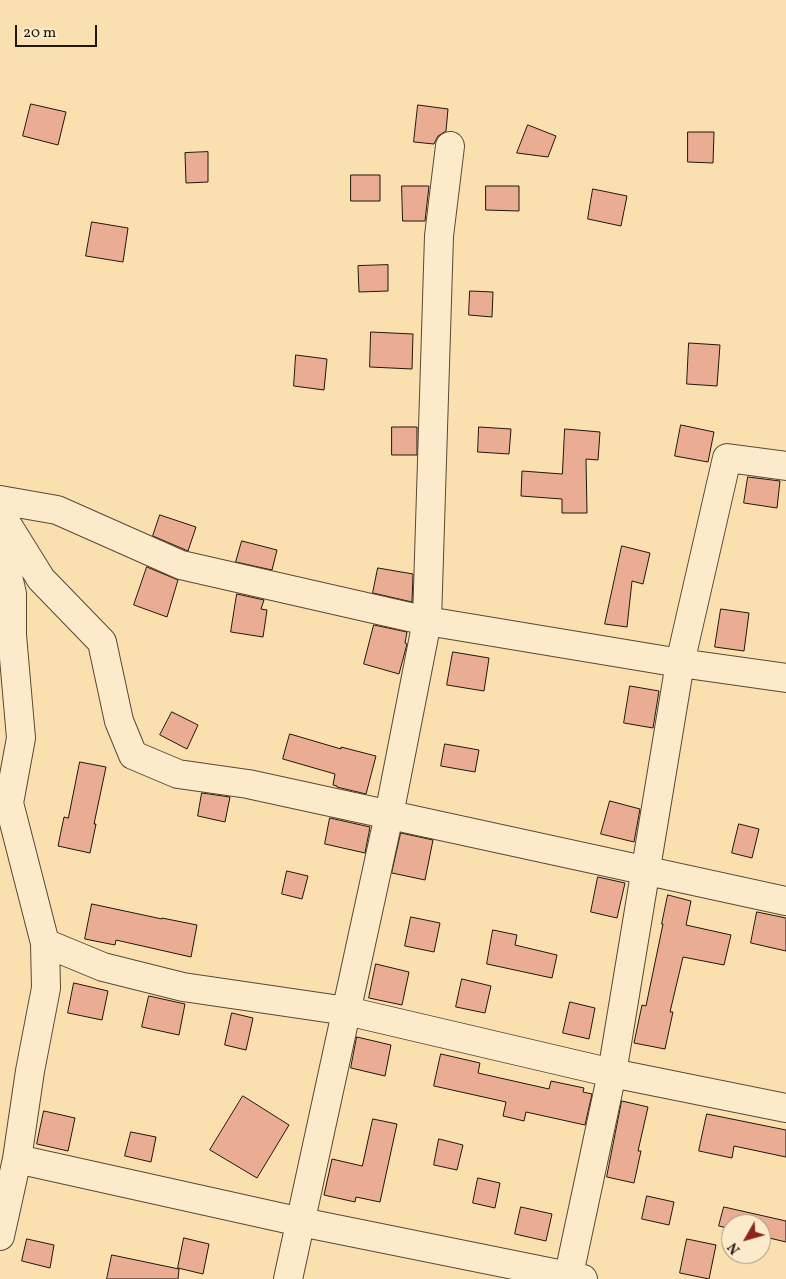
<!DOCTYPE html>
<html>
<head>
<meta charset="utf-8">
<style>
	body { margin:0 }
	#map { position:relative; width:786px; height:1279px; overflow:hidden; background:#fbe0af; font-family:Vollkorn,serif }
	canvas { display:block }
	.north { position:absolute; left:721px; top:1214px; width:50px; height:50px; box-sizing:border-box; background:#fcebcb; border:1px solid #a4967f; border-radius:50%; rotate:232deg; font-size:14px; font-weight:700; line-height:20px; text-align:center; color:#21160d }
	.north::after { content:''; display:block; margin:auto; width:18px; height:22px; background:#8f2418; clip-path:polygon(50% 0,100% 100%,50% 72%,0 100%) }
	.scale { position:absolute; left:15px; top:25px; width:82px; height:22px; box-sizing:border-box; border:2px solid #21160d; border-top:0; padding-left:6px; font-size:15px; line-height:18px; white-space:nowrap; color:#21160d; -webkit-text-stroke:4px #fcebcb; paint-order:stroke }
</style>
</head>
<body>
<div id="map">
<canvas width="786" height="1279"></canvas>
<div class="north">N</div>
<div class="scale">20 m</div>
</div>
<script>
const context = document.querySelector('canvas').getContext('2d');
context.lineJoin = 'round';
function paint(path, color) { context.fillStyle = color; context.fill(path, 'evenodd'); }
function strokePath(path, color, width, dash) { context.strokeStyle = color; context.lineWidth = width; context.lineCap = dash ? 'butt' : 'round'; context.setLineDash(dash || []); context.stroke(path); }
const building = new Path2D(`
	M 31,104 L 66,112 L 58,145 L 23,136 Z
	M 418,105 L 448,109 L 446,131 L 438,136 L 434,144 L 414,142 Z
	M 528,125 L 556,136 L 548,157 L 517,153 Z
	M 688,132 L 714,132 L 713,163 L 688,162 Z
	M 208,152 L 208,182 L 186,183 L 185,153 Z
	M 351,175 L 380,175 L 380,201 L 351,201 Z
	M 402,186 L 429,186 L 425,221 L 403,221 Z
	M 486,186 L 519,186 L 519,211 L 486,210 Z
	M 593,189 L 627,196 L 621,226 L 588,219 Z
	M 92,222 L 128,228 L 123,262 L 86,256 Z
	M 388,265 L 388,291 L 359,292 L 358,266 Z
	M 470,291 L 493,292 L 492,317 L 469,315 Z
	M 371,332 L 413,334 L 412,369 L 370,367 Z
	M 689,343 L 720,345 L 717,386 L 687,384 Z
	M 296,355 L 327,359 L 324,390 L 294,386 Z
	M 681,425 L 714,432 L 708,462 L 675,456 Z
	M 392,427 L 417,427 L 417,455 L 392,455 Z
	M 479,427 L 511,429 L 509,454 L 478,452 Z
	M 565,429 L 600,432 L 598,460 L 586,459 L 587,513 L 562,513 L 562,499 L 521,496 L 522,471 L 562,474 Z
	M 748,477 L 780,481 L 777,508 L 744,503 Z
	M 160,515 L 196,527 L 188,551 L 153,536 Z
	M 242,541 L 277,550 L 272,570 L 236,562 Z
	M 622,546 L 650,553 L 643,584 L 632,581 L 627,627 L 605,624 Z
	M 147,567 L 178,580 L 167,617 L 134,605 Z
	M 378,568 L 413,574 L 412,602 L 373,593 Z
	M 237,594 L 264,600 L 261,609 L 267,610 L 263,637 L 231,632 Z
	M 721,609 L 749,613 L 744,651 L 715,647 Z
	M 374,625 L 407,632 L 405,643 L 407,644 L 399,674 L 364,664 Z
	M 453,652 L 489,658 L 484,691 L 447,685 Z
	M 630,686 L 659,691 L 653,728 L 624,723 Z
	M 172,712 L 198,725 L 187,749 L 160,735 Z
	M 290,734 L 341,749 L 341,747 L 376,756 L 366,794 L 337,787 L 337,786 L 333,785 L 335,774 L 283,759 Z
	M 445,744 L 479,750 L 475,772 L 441,766 Z
	M 80,762 L 106,767 L 94,824 L 96,824 L 90,853 L 58,846 L 64,817 L 68,818 Z
	M 202,793 L 230,797 L 225,822 L 198,816 Z
	M 610,801 L 640,809 L 634,842 L 601,834 Z
	M 330,818 L 370,827 L 365,853 L 325,844 Z
	M 739,824 L 759,829 L 752,858 L 732,853 Z
	M 401,833 L 433,840 L 425,880 L 392,873 Z
	M 287,871 L 308,876 L 302,899 L 282,894 Z
	M 598,877 L 625,883 L 617,918 L 591,912 Z
	M 668,895 L 691,901 L 686,925 L 731,935 L 724,965 L 683,957 L 670,1012 L 673,1012 L 665,1049 L 634,1043 L 642,1005 L 646,1006 L 663,924 L 662,924 Z
	M 92,904 L 162,919 L 162,918 L 197,925 L 191,957 L 116,940 L 115,945 L 85,939 Z
	M 757,912 L 786,918 L 786,951 L 751,943 Z
	M 411,917 L 440,923 L 434,952 L 405,946 Z
	M 493,930 L 517,935 L 515,945 L 557,955 L 552,978 L 487,964 Z
	M 376,964 L 409,972 L 402,1005 L 369,998 Z
	M 462,979 L 491,986 L 485,1013 L 456,1007 Z
	M 74,983 L 108,991 L 102,1020 L 68,1013 Z
	M 149,996 L 185,1004 L 179,1035 L 142,1027 Z
	M 570,1002 L 595,1008 L 589,1039 L 563,1033 Z
	M 232,1013 L 253,1018 L 246,1050 L 225,1045 Z
	M 357,1037 L 391,1045 L 385,1076 L 351,1068 Z
	M 441,1054 L 480,1063 L 478,1073 L 549,1089 L 551,1081 L 584,1088 L 583,1092 L 592,1094 L 585,1125 L 526,1112 L 524,1121 L 503,1116 L 506,1102 L 434,1086 Z
	M 243,1096 L 289,1125 L 257,1178 L 210,1150 Z
	M 622,1101 L 648,1107 L 638,1151 L 641,1151 L 634,1183 L 607,1177 Z
	M 44,1111 L 75,1118 L 68,1151 L 37,1144 Z
	M 707,1114 L 786,1130 L 786,1157 L 734,1146 L 732,1158 L 699,1151 Z
	M 373,1119 L 397,1124 L 380,1202 L 356,1197 L 355,1202 L 324,1195 L 332,1159 L 362,1166 Z
	M 131,1132 L 156,1137 L 151,1162 L 125,1156 Z
	M 439,1139 L 463,1145 L 457,1170 L 434,1165 Z
	M 478,1178 L 500,1183 L 495,1208 L 473,1203 Z
	M 647,1196 L 674,1202 L 669,1225 L 642,1219 Z
	M 521,1207 L 552,1214 L 546,1241 L 515,1234 Z
	M 724,1207 L 786,1221 L 786,1242 L 761,1236 L 761,1224 L 731,1224 L 731,1229 L 719,1226 Z
	M 184,1238 L 209,1244 L 203,1274 L 178,1268 Z
	M 27,1239 L 54,1245 L 50,1268 L 22,1261 Z
	M 687,1239 L 716,1245 L 709,1279 L 680,1273 Z
	M 112,1255 L 179,1269 L 178,1279 L 107,1279 Z`);
const minor = new Path2D(`
	M 0,500 L 57,510 L 181,565 L 427,621 L 680,663 L 786,678
	M 0,513 L 41,579 L 102,642 L 119,721 L 133,755 L 178,774 L 248,784 L 786,901
	M 0,540 L 12,594 L 12,635 L 21,738 L 9,803 L 45,943 L 46,988 L 30,1071 L 17,1159
	M 45,943 L 103,967 L 183,987 L 347,1011 L 612,1073 L 786,1108
	M 0,1236 L 17,1159 L 301,1222 L 583,1279
	M 288,1279 L 389,815 L 427,621 L 439,236 L 450,146
	M 568,1279 L 612,1073 L 680,663 L 727,458 L 786,466`);
paint(building, '#eaad93');
strokePath(building, '#21160d', 1);
strokePath(minor, '#584836', 30);
strokePath(minor, '#fcebcb', 28);
</script>
</body>
</html>
